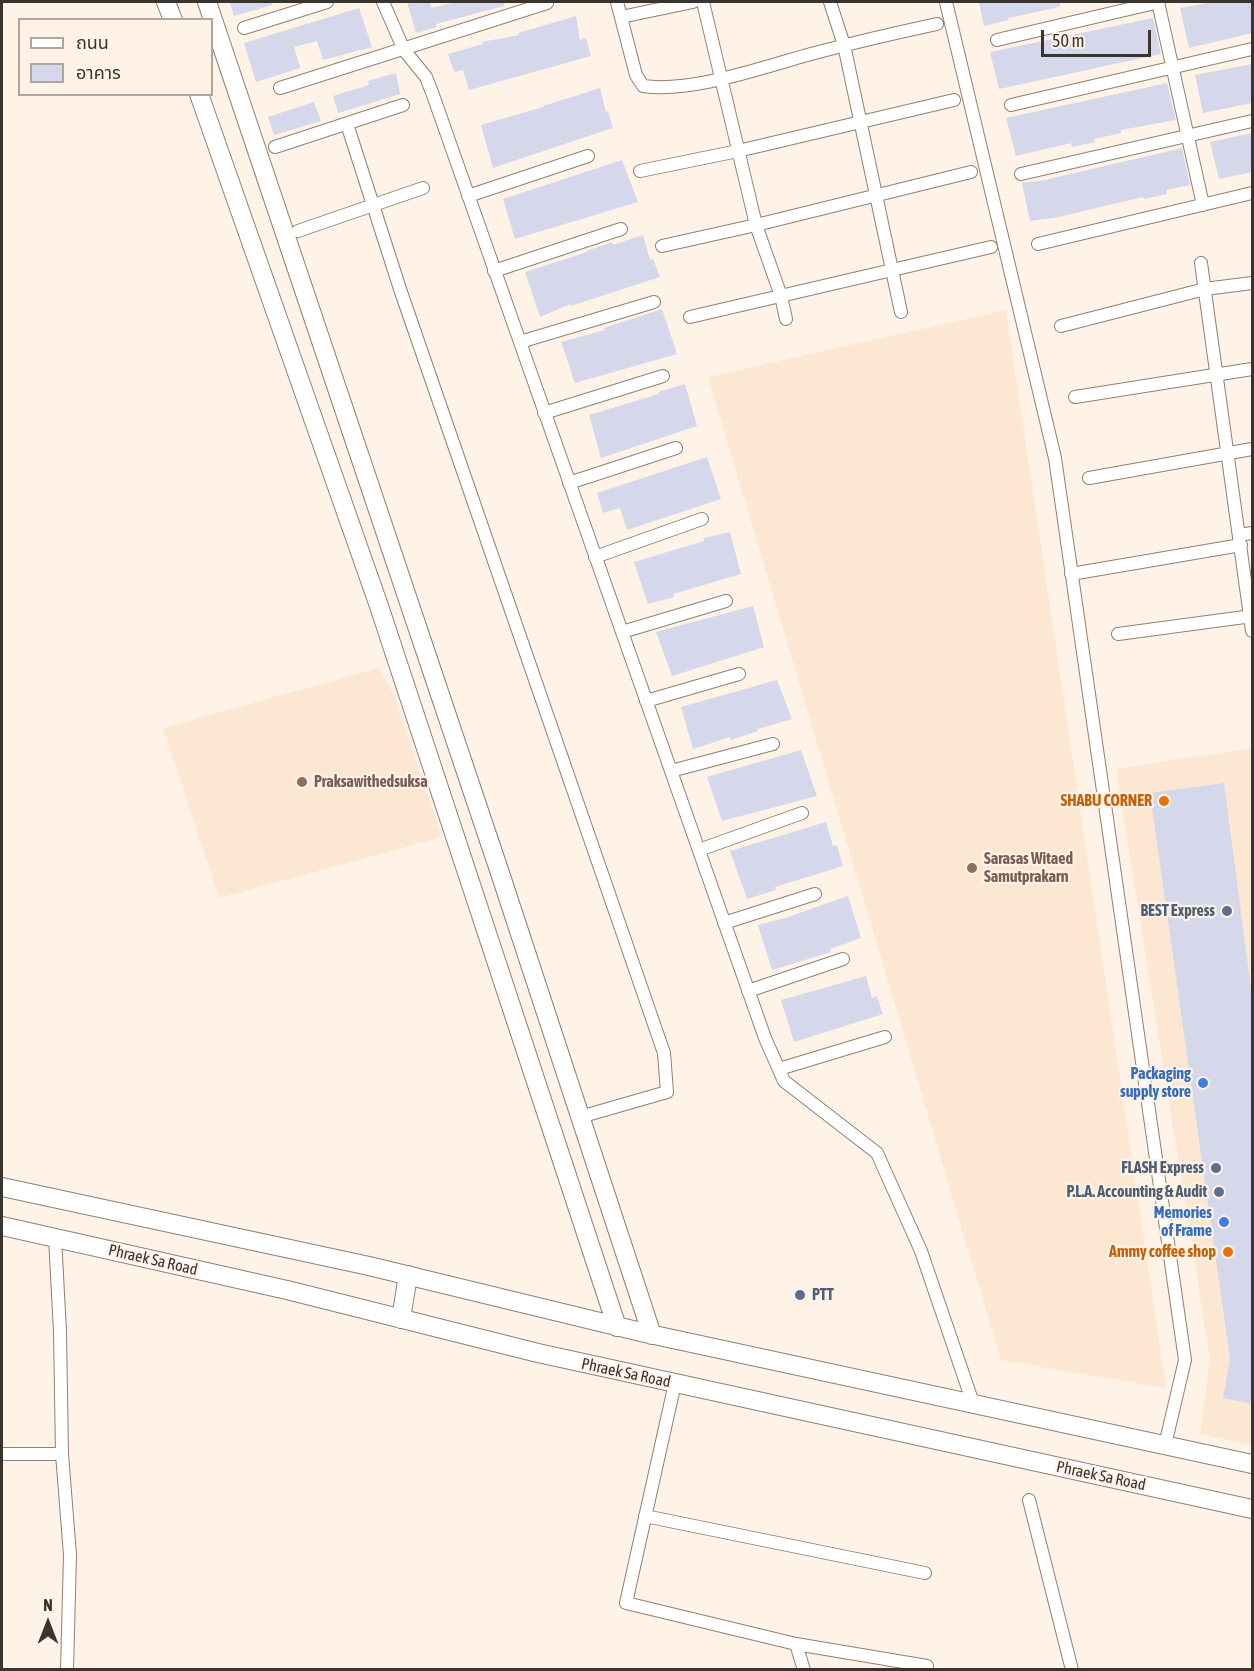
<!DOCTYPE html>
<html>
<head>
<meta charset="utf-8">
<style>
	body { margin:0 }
	#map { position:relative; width:1254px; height:1671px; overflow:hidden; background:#fff2e7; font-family:"Asap Condensed","Noto Sans Thai",sans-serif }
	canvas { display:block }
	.frame { position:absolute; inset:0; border:3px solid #3a342f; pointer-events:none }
	.legend { position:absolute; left:18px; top:18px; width:195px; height:78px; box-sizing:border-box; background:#fff2e7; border:2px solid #b0a69d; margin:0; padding:8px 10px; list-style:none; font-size:18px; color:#3a342f }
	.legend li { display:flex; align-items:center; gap:12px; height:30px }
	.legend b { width:30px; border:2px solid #b0a69d }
	.north { position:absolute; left:18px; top:1593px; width:60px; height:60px; -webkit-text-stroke:4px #fff2e7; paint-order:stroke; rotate:0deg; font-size:16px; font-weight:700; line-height:24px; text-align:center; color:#3a342f }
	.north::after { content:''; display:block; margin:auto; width:21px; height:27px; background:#3a342f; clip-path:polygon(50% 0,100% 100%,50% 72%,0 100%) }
	.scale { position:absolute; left:1041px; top:30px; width:110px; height:27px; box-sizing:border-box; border:3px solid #3a342f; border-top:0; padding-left:8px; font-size:18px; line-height:21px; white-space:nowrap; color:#3a342f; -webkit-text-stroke:4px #fff2e7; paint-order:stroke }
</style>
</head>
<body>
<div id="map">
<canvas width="1254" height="1671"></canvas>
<div class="frame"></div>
<ul class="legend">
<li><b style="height:8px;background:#fff"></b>ถนน</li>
<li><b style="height:16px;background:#d5d7ea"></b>อาคาร</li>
</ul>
<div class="north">N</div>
<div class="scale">50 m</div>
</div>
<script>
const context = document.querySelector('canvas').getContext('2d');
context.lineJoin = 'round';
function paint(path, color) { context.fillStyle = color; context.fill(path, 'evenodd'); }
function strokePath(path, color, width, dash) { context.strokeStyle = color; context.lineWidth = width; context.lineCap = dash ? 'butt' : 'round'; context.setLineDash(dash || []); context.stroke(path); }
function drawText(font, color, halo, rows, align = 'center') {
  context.font = font + ' "Asap Condensed",sans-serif'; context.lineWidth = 4.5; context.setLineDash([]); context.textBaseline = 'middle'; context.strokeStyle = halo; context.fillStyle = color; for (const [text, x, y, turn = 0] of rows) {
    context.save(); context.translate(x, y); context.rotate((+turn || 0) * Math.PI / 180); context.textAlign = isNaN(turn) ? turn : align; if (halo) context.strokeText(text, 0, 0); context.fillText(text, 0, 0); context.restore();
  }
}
const built = new Path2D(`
	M 1006,310 L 1166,1388 L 1001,1360 L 708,377 Z
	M 379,668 L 394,695 L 442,837 L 219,898 L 163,728 Z
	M 1252,748 L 1252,1445 L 1200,1434 L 1210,1359 L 1116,769 Z`);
const building = new Path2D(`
	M 230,2 L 272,2 L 272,5 L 234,16 Z
	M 407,2 L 430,2 L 432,8 L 456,2 L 504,2 L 504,6 L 436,24 L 437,27 L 416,33 Z
	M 979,2 L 1060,2 L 1060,7 L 1008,18 L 1009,20 L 984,26 Z
	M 1213,2 L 1252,2 L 1252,33 L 1189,48 L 1180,8 Z
	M 359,8 L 372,47 L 323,60 L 317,41 L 294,47 L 300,68 L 256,82 L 244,43 Z
	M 576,16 L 580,40 L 586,38 L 591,56 L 469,90 L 463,70 L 454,72 L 448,54 L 483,44 L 482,42 L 519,35 L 518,33 Z
	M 1153,18 L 1161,54 L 999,89 L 990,52 Z
	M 1252,64 L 1252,103 L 1203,113 L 1195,75 Z
	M 396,73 L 400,94 L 338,113 L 333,96 L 369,85 L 368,81 Z
	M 1167,83 L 1176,120 L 1121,130 L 1121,133 L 1094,139 L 1095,142 L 1072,147 L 1071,143 L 1016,156 L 1006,118 Z
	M 600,88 L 606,112 L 608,111 L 613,128 L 493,168 L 481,125 L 543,107 L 543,106 Z
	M 314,102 L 321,121 L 274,135 L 268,117 Z
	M 1252,133 L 1252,172 L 1219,179 L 1210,142 Z
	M 1182,148 L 1190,185 L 1166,190 L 1167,194 L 1144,199 L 1143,197 L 1054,218 L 1030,221 L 1022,183 L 1045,180 Z
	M 622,160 L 638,202 L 515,239 L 503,199 Z
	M 643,235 L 650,260 L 653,259 L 660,277 L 571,306 L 571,304 L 540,317 L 525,272 L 587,252 L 587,251 L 612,242 L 613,245 Z
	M 662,309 L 677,354 L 575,383 L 561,342 L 605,330 L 604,328 Z
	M 685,384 L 697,426 L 601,458 L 589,415 L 659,394 L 658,392 Z
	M 707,457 L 721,499 L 627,530 L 620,508 L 603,513 L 597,493 Z
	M 730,532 L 741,574 L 673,594 L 674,597 L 648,604 L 634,562 L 704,541 L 704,538 Z
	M 753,606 L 764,647 L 672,676 L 656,632 Z
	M 777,680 L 792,719 L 758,729 L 758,731 L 731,740 L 730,737 L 693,749 L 681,707 Z
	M 801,750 L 817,796 L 722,821 L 707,777 Z
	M 1224,783 L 1252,997 L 1252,1404 L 1223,1398 L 1230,1359 L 1150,793 Z
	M 826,822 L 833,846 L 837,845 L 843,866 L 775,887 L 776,890 L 747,899 L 730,851 Z
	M 848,896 L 861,938 L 830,949 L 831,952 L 772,970 L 758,925 L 785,918 Z
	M 866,976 L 872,998 L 877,996 L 883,1014 L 794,1042 L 781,1000 Z`);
const street = new Path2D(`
	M 383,2 L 404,50 L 426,77 L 433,95 L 765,1038 L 784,1081 L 877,1153 L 921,1251 L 973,1403
	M 617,2 L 636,75 L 643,86 C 692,93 763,67 811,54 C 852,43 895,33 937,24
	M 703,2 L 756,225 L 781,296 L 786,319
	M 830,2 L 844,45 L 901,312
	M 946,2 L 1055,458 L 1185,1360 L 1165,1445
	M 1158,2 L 1203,205
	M 621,17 L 693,2
	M 244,28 L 327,2
	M 997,40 L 1159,2
	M 280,88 L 547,3
	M 1011,105 L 1252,49
	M 347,124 L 400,289 L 664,1053 L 667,1092 L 580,1117
	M 275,147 L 403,105
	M 640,171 L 738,151 L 954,100
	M 1021,174 L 1252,121
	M 468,196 L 588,156
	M 298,231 L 423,188
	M 1038,244 L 1252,193
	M 662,246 L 756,225 L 971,172
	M 1201,263 L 1252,631
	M 494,271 L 621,229
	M 690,317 L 991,247
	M 1061,326 L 1205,289 L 1252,283
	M 520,342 L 654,302
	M 1075,397 L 1252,369
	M 544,413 L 663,376
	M 1089,478 L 1252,449
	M 569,483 L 676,448
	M 1239,535 L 1252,533
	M 595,557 L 702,519
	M 1071,574 L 1241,545
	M 622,632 L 726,601
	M 1118,634 L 1252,616
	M 646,701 L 739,674
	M 671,771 L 773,744
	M 699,850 L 802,813
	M 724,923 L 815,894
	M 748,991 L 843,959
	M 779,1069 L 885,1037
	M 55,1238 L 60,1331 L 62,1454 L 70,1555 L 67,1670
	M 675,1383 L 626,1603 L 796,1644 L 804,1670
	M 2,1454 L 62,1454
	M 1029,1500 L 1072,1670
	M 645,1516 L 925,1573
	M 796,1644 L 927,1666`);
const secondary = new Path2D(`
	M 166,2 L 173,20
	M 207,2 L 500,873 L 652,1335
	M 199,94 L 379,606 L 617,1327
	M 2,1187 L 369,1266 L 645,1333 L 1252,1464
	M 2,1226 L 287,1290 L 538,1353 L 1252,1509
	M 401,1319 L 408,1275`);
const markers = [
	[302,782,6,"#8d6e63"],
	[1164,801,6,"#e8710a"],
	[972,868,6,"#8d6e63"],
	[1227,911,6,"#5c6f8a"],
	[1203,1083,6,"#3f7fe0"],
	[1216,1168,6,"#5c6f8a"],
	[1219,1192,6,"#5c6f8a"],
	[1224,1222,6,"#3f7fe0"],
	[1228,1252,6,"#e8710a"],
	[800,1295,6,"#5c6f8a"]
];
const educationNames = [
	["Praksawithedsuksa",314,782],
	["Sarasas Witaed",984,859],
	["Samutprakarn",984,877]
];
const foodNames = [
	["SHABU CORNER",1152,801],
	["Ammy coffee shop",1216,1252]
];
const serviceNames = [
	["BEST Express",1215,911],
	["FLASH Express",1204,1168],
	["P.L.A. Accounting & Audit",1207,1192],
	["PTT",812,1295,"left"]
];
const shopNames = [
	["Packaging",1191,1074],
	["supply store",1191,1092],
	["Memories",1212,1213],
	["of Frame",1212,1231]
];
const streetNames = [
	["Phraek Sa Road",153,1260,13],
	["Phraek Sa Road",626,1373,12],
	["Phraek Sa Road",1101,1476,12]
];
paint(built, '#fce7d2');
paint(building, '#d5d7ea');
strokePath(street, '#8f8174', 14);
strokePath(secondary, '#8f8174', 20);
strokePath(street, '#fff', 12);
strokePath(secondary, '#fff', 18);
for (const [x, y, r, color] of markers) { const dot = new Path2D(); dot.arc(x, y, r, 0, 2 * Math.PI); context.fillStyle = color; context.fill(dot); strokePath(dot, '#fff2e7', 2); }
drawText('bold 16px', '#785e54', '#fff2e7', educationNames, 'left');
drawText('bold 16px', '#c56008', '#fff2e7', foodNames, 'right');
drawText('bold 16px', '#4e5e75', '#fff2e7', serviceNames, 'right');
drawText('bold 16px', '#366cbe', '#fff2e7', shopNames, 'right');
drawText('16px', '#3a342f', '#fff2e7', streetNames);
</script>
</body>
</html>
